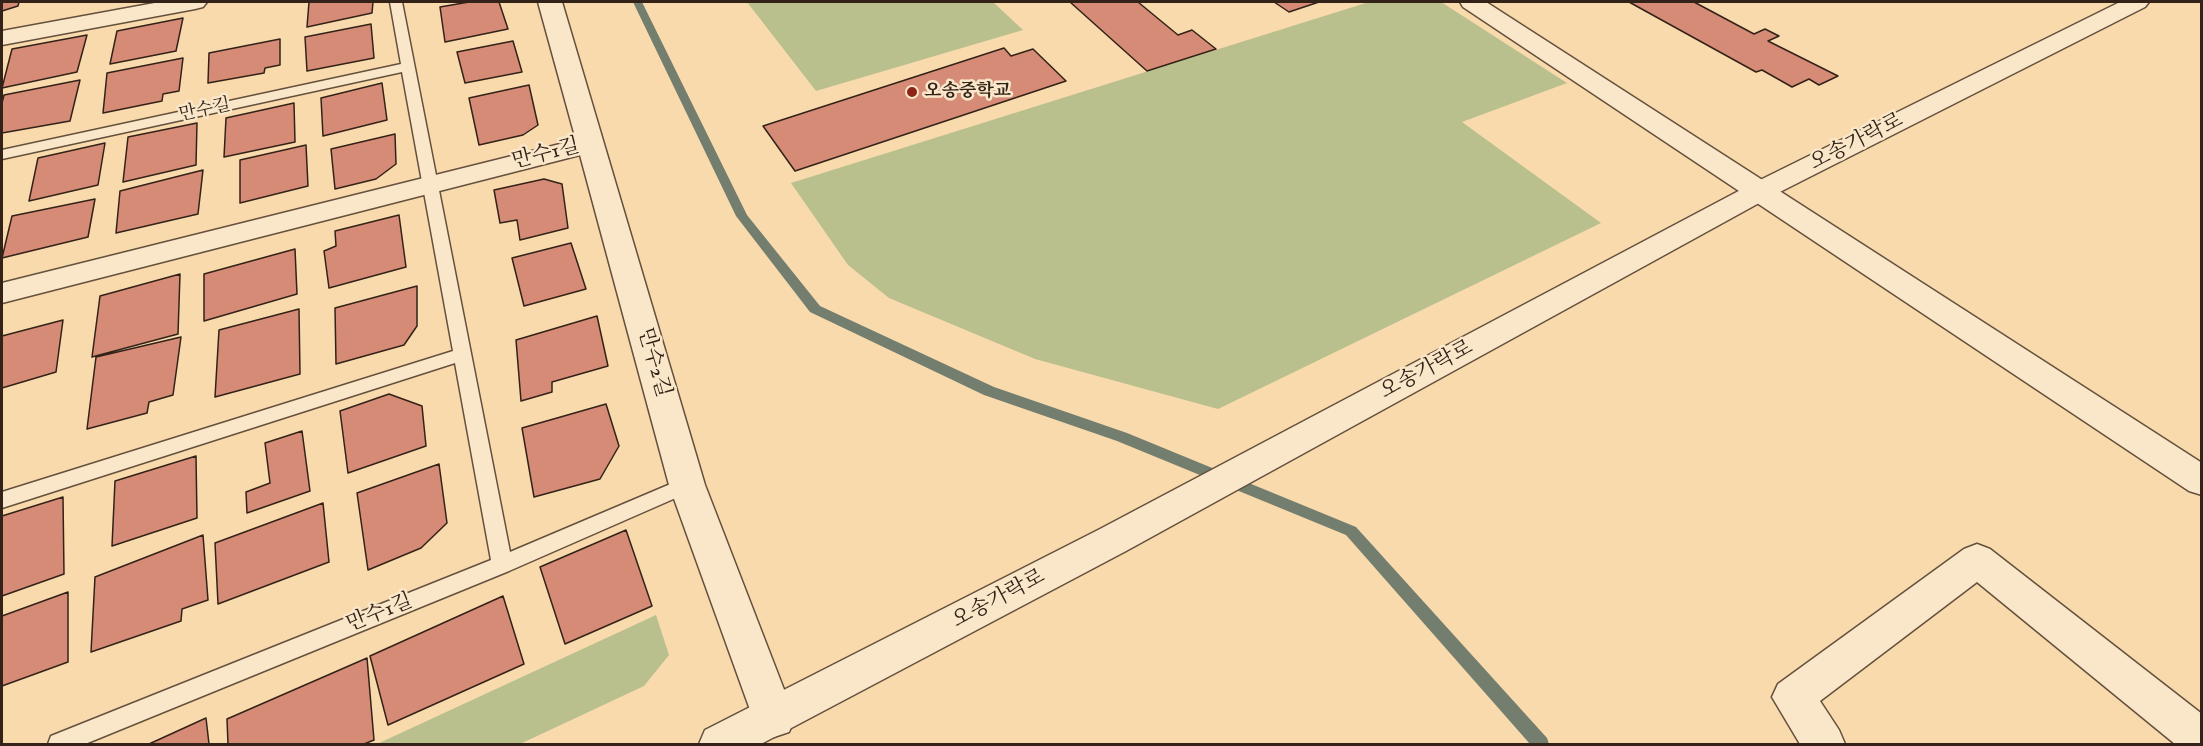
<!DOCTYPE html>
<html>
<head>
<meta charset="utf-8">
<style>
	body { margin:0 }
	#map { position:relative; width:2203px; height:746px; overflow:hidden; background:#f8daad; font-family:"IM FELL English",serif }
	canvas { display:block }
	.frame { position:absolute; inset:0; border:3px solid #332217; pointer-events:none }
</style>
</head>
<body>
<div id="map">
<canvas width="2203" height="746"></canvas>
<div class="frame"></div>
</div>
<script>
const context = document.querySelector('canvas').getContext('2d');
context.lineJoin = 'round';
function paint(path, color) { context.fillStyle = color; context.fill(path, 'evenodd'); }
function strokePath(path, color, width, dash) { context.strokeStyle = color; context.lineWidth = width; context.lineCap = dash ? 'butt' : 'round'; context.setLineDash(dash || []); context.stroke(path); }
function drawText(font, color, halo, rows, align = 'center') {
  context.font = font + ' "IM FELL English","Noto Serif KR",serif'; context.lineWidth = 5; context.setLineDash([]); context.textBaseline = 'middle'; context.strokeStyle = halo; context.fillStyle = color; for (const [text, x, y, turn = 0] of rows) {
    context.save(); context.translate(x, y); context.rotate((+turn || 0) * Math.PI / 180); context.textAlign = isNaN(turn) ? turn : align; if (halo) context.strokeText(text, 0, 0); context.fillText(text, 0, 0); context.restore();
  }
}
const green = new Path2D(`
	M 747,2 L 993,2 L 1023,30 L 816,91 Z
	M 1369,2 L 1441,2 L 1567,83 L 1462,122 L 1601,223 L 1218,409 L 1035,359 L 889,298 L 848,265 L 791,183 Z
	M 656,615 L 669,655 L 644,686 L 520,744 L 377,744 Z`);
const stream = new Path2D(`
	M 633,2 L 642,2 L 747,215 L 820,306 L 994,387 L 1127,433 L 1356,527 L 1547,738 L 1549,744 L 1530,744 L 1346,535 L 1117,441 L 984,395 L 810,312 L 736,216 Z`);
const building = new Path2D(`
	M 2,2 L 19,2 L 18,6 L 2,11 Z
	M 309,2 L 373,2 L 372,13 L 307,27 Z
	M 469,2 L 499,2 L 508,29 L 445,42 L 440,7 Z
	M 1070,2 L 1138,2 L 1178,35 L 1192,30 L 1216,49 L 1147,71 Z
	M 1274,2 L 1319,2 L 1289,12 Z
	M 1629,2 L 1694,2 L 1754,34 L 1765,29 L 1779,36 L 1768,41 L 1838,76 L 1819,85 L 1809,79 L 1792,87 L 1762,70 L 1756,72 Z
	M 183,18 L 176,51 L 110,64 L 117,31 Z
	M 371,24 L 374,58 L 307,71 L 305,37 Z
	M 87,35 L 77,72 L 2,88 L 12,49 Z
	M 280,39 L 280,65 L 265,68 L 264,73 L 208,83 L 209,53 Z
	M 513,41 L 522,72 L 465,83 L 457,52 Z
	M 1004,48 L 1011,56 L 1033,49 L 1066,81 L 795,171 L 763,126 Z
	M 183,58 L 179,91 L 163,94 L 162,101 L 103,113 L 107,73 Z
	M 80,80 L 70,121 L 2,133 L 2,103 L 4,95 Z
	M 382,83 L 387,120 L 323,136 L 321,98 Z
	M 529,85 L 538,125 L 523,135 L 479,145 L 469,98 Z
	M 294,103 L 295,142 L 224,157 L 226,118 Z
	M 197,123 L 196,165 L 123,182 L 128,137 Z
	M 395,134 L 396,164 L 376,179 L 335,189 L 331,149 Z
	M 105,143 L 98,185 L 29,201 L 38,158 Z
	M 306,145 L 308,186 L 240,203 L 240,160 Z
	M 203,170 L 198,214 L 116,233 L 120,191 Z
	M 544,179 L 562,184 L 568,228 L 520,240 L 517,220 L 500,223 L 494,190 Z
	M 95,199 L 88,237 L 2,258 L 12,216 Z
	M 399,215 L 406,267 L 329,288 L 324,251 L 336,246 L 335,231 Z
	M 571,243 L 586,289 L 524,306 L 512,258 Z
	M 295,249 L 297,294 L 204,321 L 204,274 Z
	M 180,274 L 178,334 L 92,357 L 100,296 Z
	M 417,286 L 417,326 L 404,345 L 336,364 L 335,308 Z
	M 299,309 L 300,374 L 215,397 L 219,330 Z
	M 597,316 L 608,366 L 552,382 L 552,392 L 521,401 L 516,340 Z
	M 63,320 L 56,372 L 2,388 L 2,336 Z
	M 181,337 L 173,395 L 149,402 L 147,413 L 87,429 L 96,357 Z
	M 389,394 L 422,406 L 426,446 L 348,473 L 340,411 Z
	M 606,404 L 619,446 L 600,479 L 534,497 L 522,428 Z
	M 302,431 L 310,491 L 247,513 L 246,492 L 270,483 L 265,443 Z
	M 196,456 L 197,518 L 112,546 L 115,481 Z
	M 439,464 L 447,523 L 421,548 L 368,570 L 357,493 Z
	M 63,497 L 64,574 L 2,596 L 2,516 Z
	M 323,503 L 329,562 L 218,604 L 215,543 Z
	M 626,530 L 652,606 L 565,644 L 540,567 Z
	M 203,535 L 208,600 L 182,609 L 181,621 L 91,652 L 95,577 Z
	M 68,592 L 68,662 L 2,686 L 2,616 Z
	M 503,596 L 524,664 L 388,725 L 370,656 Z
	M 367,658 L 374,740 L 364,744 L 228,744 L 227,719 Z
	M 206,718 L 209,744 L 149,744 Z`);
const service = new Path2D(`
	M 390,2 L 402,2 L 510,552 L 680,480 L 687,477 L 694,480 L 697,485 L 694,490 L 509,571 L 85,744 L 48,744 L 51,736 L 491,560 L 455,363 L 2,508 L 2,492 L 453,351 L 402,72 L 2,159 L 2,150 L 401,64 Z`);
const minor = new Path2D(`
	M 160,2 L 207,2 L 203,7 L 195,9 L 2,45 L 2,31 Z
	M 538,2 L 562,2 L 705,485 L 795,718 L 789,732 L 774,737 L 759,732 L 753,718 L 669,485 L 580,155 L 2,303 L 2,283 L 576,140 Z
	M 1460,2 L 1486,2 L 2202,463 L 2202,495 L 2189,491 L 1463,7 Z
	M 1977,544 L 1990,549 L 2202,714 L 2202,744 L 2175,744 L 1977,582 L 1820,701 L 1839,730 L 1845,744 L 1800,744 L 1772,697 L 1778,684 L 1964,549 Z`);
const tertiary = new Path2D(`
	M 2120,2 L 2149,2 L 2145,7 L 1770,197 L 1126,551 L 761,744 L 699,744 L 705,730 L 1100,529 L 1750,185 Z`);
const markers = [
	[912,92,6,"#8f2418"]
];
const farPoinames = [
	["오송중학교",924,92]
];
const farStreetnames = [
	["만수길",205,111,-12]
];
const streetNames = [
	["오송가락로",1857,143,-27],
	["만수1길",546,155,-14],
	["만수2길",653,363,74],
	["오송가락로",1427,371,-28],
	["오송가락로",999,600,-28],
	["만수1길",380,614,-22]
];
paint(green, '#b9c08d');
paint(stream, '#737e6f');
paint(building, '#d58b76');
strokePath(building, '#332217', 1.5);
strokePath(service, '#64503c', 3);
strokePath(minor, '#64503c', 3);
strokePath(tertiary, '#64503c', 3);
paint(service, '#fae7ca');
paint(minor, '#fae7ca');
paint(tertiary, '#fae7ca');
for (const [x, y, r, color] of markers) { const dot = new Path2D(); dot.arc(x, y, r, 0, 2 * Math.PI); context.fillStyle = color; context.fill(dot); strokePath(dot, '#fae7ca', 2); }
drawText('bold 18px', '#332217', '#fae7ca', farPoinames, 'left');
drawText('18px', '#332217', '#fae7ca', farStreetnames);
drawText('21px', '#332217', '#fae7ca', streetNames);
</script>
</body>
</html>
